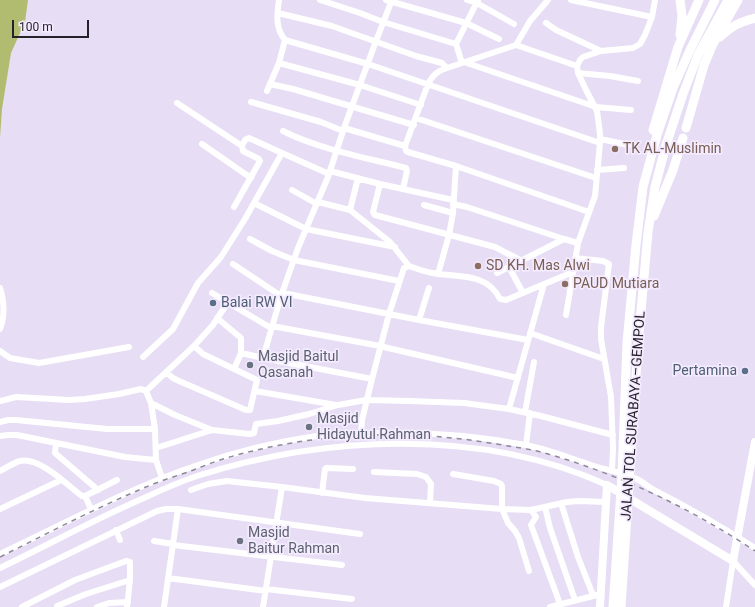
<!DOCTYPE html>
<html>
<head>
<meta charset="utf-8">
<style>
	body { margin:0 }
	#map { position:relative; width:755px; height:607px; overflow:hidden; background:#e7ddf5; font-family:Roboto,sans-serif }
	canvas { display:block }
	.scale { position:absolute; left:12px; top:20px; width:77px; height:18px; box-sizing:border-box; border:2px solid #26222b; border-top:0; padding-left:5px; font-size:12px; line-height:14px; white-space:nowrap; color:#26222b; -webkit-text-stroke:3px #f4ebff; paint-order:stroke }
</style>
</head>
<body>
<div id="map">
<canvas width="755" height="607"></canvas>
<div class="scale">100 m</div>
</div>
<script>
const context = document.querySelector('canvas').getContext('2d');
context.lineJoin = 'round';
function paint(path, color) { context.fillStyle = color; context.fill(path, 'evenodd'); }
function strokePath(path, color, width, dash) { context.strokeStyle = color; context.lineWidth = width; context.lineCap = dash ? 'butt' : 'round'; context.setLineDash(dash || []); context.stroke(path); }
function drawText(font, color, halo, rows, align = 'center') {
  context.font = font + ' Roboto,sans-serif'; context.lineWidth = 3.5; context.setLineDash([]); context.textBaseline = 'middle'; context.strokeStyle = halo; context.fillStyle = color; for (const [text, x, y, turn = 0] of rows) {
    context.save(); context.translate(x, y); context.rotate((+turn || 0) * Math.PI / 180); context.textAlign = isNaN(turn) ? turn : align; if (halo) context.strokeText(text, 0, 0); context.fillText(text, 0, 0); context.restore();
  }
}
const green = new Path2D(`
	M 0,0 L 28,0 L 25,22 L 11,53 L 2,109 L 0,138 Z`);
const minor = new Path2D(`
	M 320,0 L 360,13 L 383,22 L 456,44 L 462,63
	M 386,0 L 466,23 L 499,39
	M 467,0 L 477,3 L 514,24
	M 571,0 L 652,17
	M 278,13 L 332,26 L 416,56 L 442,63 L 447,68
	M 546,23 L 556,30 L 601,51 L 633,48 L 640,44 L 645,35 L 652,17 L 655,0
	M 285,40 L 368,64 L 600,143
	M 456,44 L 478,0
	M 516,45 L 577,66
	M 464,62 L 596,107 L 631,110
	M 279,63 L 360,85 L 421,105
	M 578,73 L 610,76 L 638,81
	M 270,84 L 293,89 L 414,125
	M 267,91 L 279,63 L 285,40 C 275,28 277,15 279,0
	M 251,102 L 321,122 L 343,131
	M 177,103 L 242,146
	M 416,118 L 596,178
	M 344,128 L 405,146
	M 283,131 C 318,149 368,158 406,168 L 407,171 L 403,189
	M 600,139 L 629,145
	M 202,144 L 251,178
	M 405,146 L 428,84 C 433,75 437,71 447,68 L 516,45 L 530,21 L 548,0
	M 405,146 L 406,151 L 408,152 L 456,166 L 589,212
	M 597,170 L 624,168
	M 330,171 L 380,184 L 453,200
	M 380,184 L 373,212 L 375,215 L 495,247 L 522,261
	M 292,190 L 317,204
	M 318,202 L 350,210 L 390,242 L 409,266
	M 254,203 L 306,229 L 395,247
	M 453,204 L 467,207 L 564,239
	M 424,205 L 453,213
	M 234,207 L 260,161 L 259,159 L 243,151 L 242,146 L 245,140 L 249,138 L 282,153
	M 350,210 L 358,178
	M 250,239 L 272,251 L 294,260 L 399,281
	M 575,258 L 603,261 L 609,264 L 601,327 L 601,339 L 611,397 L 613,448 L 612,470
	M 233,264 L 281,296
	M 409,266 C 417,269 425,272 433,273 C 458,278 487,272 500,299 L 506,300 L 573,272
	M 509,267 L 523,293
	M 497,273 L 564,239 L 578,243
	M 438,274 L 449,235 L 453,213 L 456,166
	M 0,288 C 4,301 5,316 0,329
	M 212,293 L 271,328
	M 283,293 L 419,320 L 528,340
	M 566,315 L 578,243 L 595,196 L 600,143 L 600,134 L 597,111 L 586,90 L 578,73 L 577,66 L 580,60 L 583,57 L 601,51
	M 217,318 L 241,338 L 241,353 L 234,369
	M 419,320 L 429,288
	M 272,326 L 375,345 L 518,378
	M 530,333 L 604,359
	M 0,351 L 10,358 L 39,363 L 129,347
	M 241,353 L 263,358 L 372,379
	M 143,357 L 173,329 L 198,283 L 221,257 L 245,219 L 282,153 L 329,174
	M 263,358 L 281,296 L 298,248 L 328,177 L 344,128 L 376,41 L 392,0
	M 166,372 L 173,378 L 179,381 L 246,410 L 250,410 L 257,380 L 203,354 L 194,346
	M 146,391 L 194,346 L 213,325 L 228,302
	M 146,391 L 151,403 L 155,429 L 156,460 L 162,478
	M 255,391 L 336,405
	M 0,401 L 16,397 L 69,400 L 85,399 L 119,394 L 141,389 L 146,391
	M 151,403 L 175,415 L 212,430 L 250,434 L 254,433 L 256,424 L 278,421 L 309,414 L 338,405 L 366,400 L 410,401 L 464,403 L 509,409 L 541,416 L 613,435
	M 509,409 L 544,284
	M 525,412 L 534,362
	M 0,422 L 8,420 L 16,420 L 107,429 L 155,429
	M 361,433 L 362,420 L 372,379 L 389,314 L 404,268 L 409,266
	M 0,436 L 8,435 L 17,435 L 125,457 L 156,460
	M 56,443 L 55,453 L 98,490
	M 526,445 L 530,413
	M 156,448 L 212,430
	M 0,471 C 6,468 13,463 20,461 C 40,457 67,485 82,496 L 85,496 L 117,480
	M 374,472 L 417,474 L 426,477 L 431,484 L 430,502
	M 191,490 L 208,484 L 227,481 L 282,487 L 365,498 L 502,509 L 502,486 L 501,484 L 494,481 L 453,474
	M 322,493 L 325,469 L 326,468 L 353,469
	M 85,496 L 91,509
	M 561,503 L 578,557 L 593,595
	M 545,507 L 550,528 L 575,600
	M 0,509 L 61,480
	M 531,510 L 536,517 L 531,525 L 560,604
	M 116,530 L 120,540
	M 154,541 L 173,544
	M 173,545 L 342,565
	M 0,554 C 64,524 127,489 195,466 C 234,452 275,442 316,436 C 338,433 359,433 381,433 C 429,432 477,436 525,445 C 548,449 569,458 591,465 C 606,470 621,472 637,479 C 643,482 648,487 654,490 C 689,508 722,527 755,548
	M 733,561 L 755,585
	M 0,568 C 48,545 95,519 144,498 C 161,490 179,482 197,476 C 326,435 482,428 607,485
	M 529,571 L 519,538 L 515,531 L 508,523 L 502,509 L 531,510 L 567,502 L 579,501 L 606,502
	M 168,578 L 266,591
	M 0,587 L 157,511 L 166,509 L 178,509 L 360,534
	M 266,589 L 352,599
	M 57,606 L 86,594 L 130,580
	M 22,607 L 75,580 L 126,561 L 130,562 L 130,580 L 127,607
	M 97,607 L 109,603 L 128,602
	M 164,607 L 178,509
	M 263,607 L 282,487
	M 550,607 L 597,595
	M 726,607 L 733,561`);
const major = new Path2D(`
	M 600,607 L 607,485 L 733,561 L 755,442`);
const highway = new Path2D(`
	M 680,35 L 682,16 L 680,0
	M 720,37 C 732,26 739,22 755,18
	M 686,128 L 704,65 L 713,44 L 738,0
	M 653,130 L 678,47 L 699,0
	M 654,216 L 673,170 L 683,138
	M 613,607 L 622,476 L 627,343 L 636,245 L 643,187 L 657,135 L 673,88 L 690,50 L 715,0
	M 621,607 L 638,345 L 648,232 L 655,187 L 666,145 L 683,94 L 698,55 L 728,0`);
const rail = new Path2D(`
	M 0,557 C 48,533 96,508 146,487 C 160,481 176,476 191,471 C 206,465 221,459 237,455 C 322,432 410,429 496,444 C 514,447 531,449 548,454 C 621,475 692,509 755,551`);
const markers = [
	[615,149,4,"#8d6e63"],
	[478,266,4,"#8d6e63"],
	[565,284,4,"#8d6e63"],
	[213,303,4,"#5c6f8a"],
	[250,365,4,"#6b7280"],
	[745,371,4,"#5c6f8a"],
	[309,427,4,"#6b7280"],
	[240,541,4,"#6b7280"]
];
const educationNames = [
	["TK AL-Muslimin",623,149],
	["SD KH. Mas Alwi",486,266],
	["PAUD Mutiara",573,284]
];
const serviceNames = [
	["Balai RW VI",221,303],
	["Pertamina",737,371,"right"]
];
const worshipNames = [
	["Masjid Baitul",258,357],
	["Qasanah",258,373],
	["Masjid",317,419],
	["Hidayutul Rahman",317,435],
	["Masjid",248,533],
	["Baitur Rahman",248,549]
];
const streetNames = [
	["JALAN TOL SURABAYA–GEMPOL",634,416,-86]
];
paint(green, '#b1bc71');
strokePath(minor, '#fff', 6);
strokePath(major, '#fff', 8);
strokePath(highway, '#fff', 9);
strokePath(rail, '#8f8899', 1.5, [5, 5]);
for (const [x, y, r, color] of markers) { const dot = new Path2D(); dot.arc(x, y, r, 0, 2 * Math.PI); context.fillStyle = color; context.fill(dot); strokePath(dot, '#f4ebff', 1.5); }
drawText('14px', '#785e54', '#f4ebff', educationNames, 'left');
drawText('14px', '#4e5e75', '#f4ebff', serviceNames, 'left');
drawText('14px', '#5b616d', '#f4ebff', worshipNames, 'left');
drawText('14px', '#26222b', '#f4ebff', streetNames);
</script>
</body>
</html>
